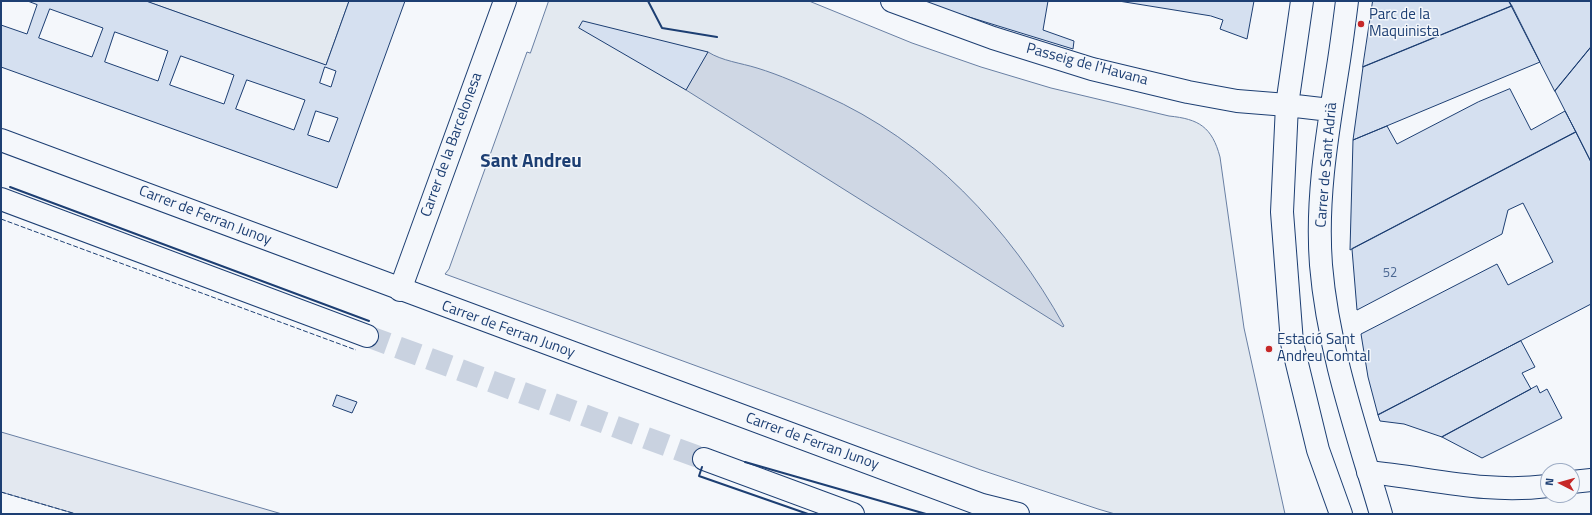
<!DOCTYPE html>
<html>
<head>
<meta charset="utf-8">
<style>
	body { margin:0 }
	#map { position:relative; width:1592px; height:515px; overflow:hidden; background:#f4f7fb; font-family:"Titillium Web",sans-serif }
	canvas { display:block }
	.frame { position:absolute; inset:0; border:2px solid #1d3f73; pointer-events:none }
	.north { position:absolute; left:1540px; top:463px; width:40px; height:40px; box-sizing:border-box; background:#f4f7fb; border:1px solid #9eadc5; border-radius:50%; rotate:276deg; font-size:11px; font-weight:700; line-height:16px; text-align:center; color:#1d3f73 }
	.north::after { content:''; display:block; margin:auto; width:14px; height:18px; background:#c62828; clip-path:polygon(50% 0,100% 100%,50% 72%,0 100%) }
</style>
</head>
<body>
<div id="map">
<canvas width="1592" height="515"></canvas>
<div class="frame"></div>
<div class="north">N</div>
</div>
<script>
const context = document.querySelector('canvas').getContext('2d');
context.lineJoin = 'round';
function paint(path, color) { context.fillStyle = color; context.fill(path, 'evenodd'); }
function strokePath(path, color, width, dash) { context.strokeStyle = color; context.lineWidth = width; context.lineCap = dash ? 'butt' : 'round'; context.setLineDash(dash || []); context.stroke(path); }
function drawText(font, color, halo, rows, align = 'center') {
  context.font = font + ' "Titillium Web",sans-serif'; context.lineWidth = 3; context.setLineDash([]); context.textBaseline = 'middle'; context.strokeStyle = halo; context.fillStyle = color; for (const [text, x, y, turn = 0] of rows) {
    context.save(); context.translate(x, y); context.rotate((+turn || 0) * Math.PI / 180); context.textAlign = isNaN(turn) ? turn : align; if (halo) context.strokeText(text, 0, 0); context.fillText(text, 0, 0); context.restore();
  }
}
const green = new Path2D(`
	M 146,1 L 349,1 L 326,65 Z
	M 549,1 L 809,1 L 912,43 L 981,67 L 1051,88 L 1169,116 C 1199,119 1212,127 1220,157 L 1244,328 L 1285,514 L 1115,514 L 1098,509 L 981,470 L 445,274 L 449,269 L 527,52 L 530,53 Z`);
const parking = new Path2D(`
	M 1,432 L 282,514 L 76,514 L 1,492 Z`);
const water = new Path2D(`
	M 708,52 C 722,61 741,63 757,68 C 780,75 802,85 824,95 C 928,141 1010,228 1064,326 L 1063,327 L 686,90 Z`);
const building = new Path2D(`
	M 28,1 L 146,1 L 326,65 L 349,1 L 405,1 L 337,188 L 1,67 L 1,25 L 27,34 L 37,5 ZM 50,9 L 103,28 L 92,57 L 39,38 ZM 115,32 L 168,51 L 158,81 L 105,62 ZM 181,56 L 234,75 L 224,104 L 170,85 ZM 325,67 L 336,71 L 331,87 L 320,83 ZM 247,80 L 305,100 L 294,130 L 236,109 ZM 316,111 L 338,118 L 329,142 L 308,135 Z
	M 923,1 L 1048,1 L 1043,30 L 1074,41 L 1073,49 L 943,9 Z
	M 1119,1 L 1254,1 L 1247,39 L 1220,29 L 1223,20 L 1211,16 Z
	M 1373,1 L 1509,1 L 1512,6 L 1363,67 Z
	M 1509,1 L 1591,1 L 1591,47 L 1555,91 Z
	M 1512,6 L 1540,62 L 1353,140 L 1363,67 Z
	M 583,21 L 708,52 L 686,90 L 579,28 Z
	M 1591,47 L 1591,162 L 1555,91 Z
	M 1510,89 L 1531,130 L 1565,111 L 1576,132 L 1350,250 L 1353,140 L 1387,126 L 1397,144 L 1478,102 Z
	M 1576,132 L 1591,162 L 1591,304 L 1378,415 L 1368,377 L 1361,334 L 1497,264 L 1508,285 L 1553,262 L 1523,203 L 1508,210 L 1502,234 L 1357,310 L 1352,249 Z
	M 1521,341 L 1535,367 L 1522,373 L 1531,389 L 1442,437 L 1404,424 L 1380,421 L 1378,415 Z
	M 1537,386 L 1540,393 L 1547,389 L 1562,418 L 1482,458 L 1442,437 Z
	M 337,395 L 357,402 L 352,413 L 333,406 Z`);
const highwayTunnel = new Path2D(`
	M 367,336 L 704,459`);
const street = new Path2D(`
	M 892,1 L 993,38 L 1092,69 L 1188,92 L 1237,101 L 1287,105
	M 400,290 L 505,1
	M 1368,472 C 1430,478 1485,494 1548,486
	M 1572,482 L 1591,480`);
const secondary = new Path2D(`
	M 1302,1 L 1287,105 L 1282,212 L 1292,343 L 1318,450 L 1341,514
	M 1347,1 C 1344,25 1341,49 1337,73 C 1327,136 1316,200 1321,265 C 1328,350 1357,432 1381,514
	M 1287,105 L 1330,110
	M 1,140 L 982,505 L 1018,514`);
const highway = new Path2D(`
	M 1,199 L 367,336
	M 704,459 L 853,514`);
const fence = new Path2D(`
	M 1,219 L 356,350
	M 1,492 L 76,514`);
const wall = new Path2D(`
	M 648,1 L 662,28 L 717,37
	M 10,187 L 369,321
	M 745,462 L 926,514
	M 702,467 L 699,476 L 808,514`);
const markers = [
	[1361,24,4,"#c62828"],
	[1269,349,4,"#c62828"]
];
const numberNames = [
	["52",1390,274]
];
const poiNames = [
	["Parc de la",1369,15],
	["Maquinista",1369,32],
	["Estació Sant",1277,340],
	["Andreu Comtal",1277,357]
];
const streetNames = [
	["Passeig de l'Havana",1087,65,15],
	["Carrer de la Barcelonesa",452,145,-70],
	["Carrer de Sant Adrià",1327,165,-85],
	["Carrer de Ferran Junoy",205,216,21],
	["Carrer de Ferran Junoy",508,330,20],
	["Carrer de Ferran Junoy",812,442,20]
];
const districtNames = [
	["Sant Andreu",531,162]
];
paint(green, '#e3e9f0');
strokePath(green, '#687fa3', 1);
paint(parking, '#e3e8f0');
strokePath(parking, '#687fa3', 1);
paint(water, '#cfd7e4');
strokePath(water, '#687fa3', 1);
paint(building, '#d5e0f0');
strokePath(building, '#1d3f73', 1);
strokePath(highwayTunnel, '#c9d2e0', 22, [22, 11]);
strokePath(street, '#1d3f73', 24);
strokePath(secondary, '#1d3f73', 24);
strokePath(highway, '#1d3f73', 24);
strokePath(street, '#f4f7fb', 22);
strokePath(secondary, '#f4f7fb', 22);
strokePath(highway, '#f4f7fb', 22);
strokePath(fence, '#1d3f73', 1, [5, 2]);
strokePath(wall, '#1d3f73', 2);
for (const [x, y, r, color] of markers) { const dot = new Path2D(); dot.arc(x, y, r, 0, 2 * Math.PI); context.fillStyle = color; context.fill(dot); strokePath(dot, '#f4f7fb', 1.5); }
drawText('13px', '#4b6792', null, numberNames);
drawText('15px', '#1d3f73', '#f4f7fb', poiNames, 'left');
drawText('15px', '#1d3f73', '#f4f7fb', streetNames);
drawText('bold 19px', '#1d3f73', '#f4f7fb', districtNames);
</script>
</body>
</html>
